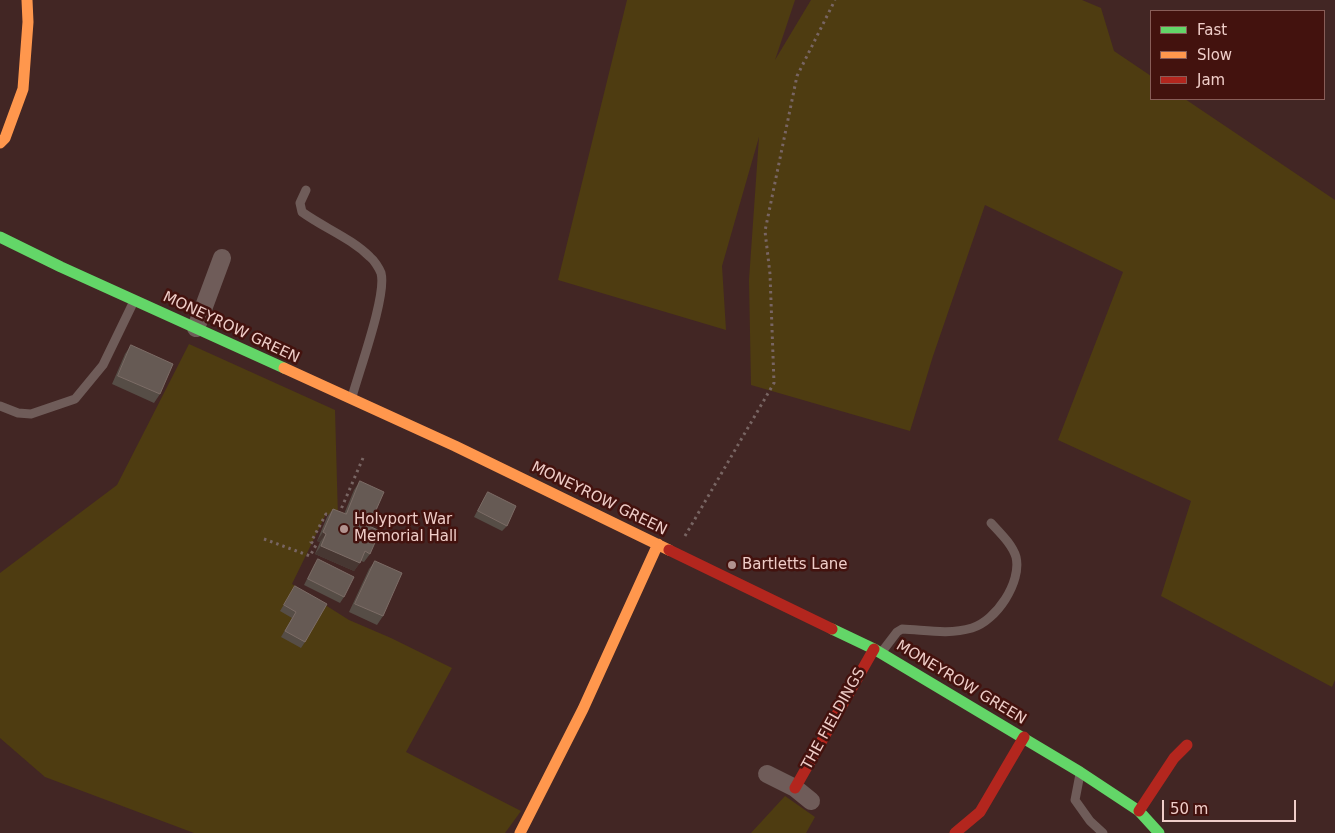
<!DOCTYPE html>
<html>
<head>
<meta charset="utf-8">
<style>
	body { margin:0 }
	#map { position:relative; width:1335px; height:833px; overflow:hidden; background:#422624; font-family:"DejaVu Sans",sans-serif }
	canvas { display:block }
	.legend { position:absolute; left:1150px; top:10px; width:175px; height:90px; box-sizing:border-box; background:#43120e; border:1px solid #885d58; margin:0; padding:6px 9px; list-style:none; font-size:15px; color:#efcdc8 }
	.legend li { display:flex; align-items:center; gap:10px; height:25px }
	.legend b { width:25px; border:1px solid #885d58 }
	.scale { position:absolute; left:1162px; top:800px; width:134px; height:22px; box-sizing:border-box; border:2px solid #efcdc8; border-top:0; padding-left:6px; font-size:15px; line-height:18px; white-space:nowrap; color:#efcdc8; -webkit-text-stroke:4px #43120e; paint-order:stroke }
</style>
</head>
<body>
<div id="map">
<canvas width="1335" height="833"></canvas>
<ul class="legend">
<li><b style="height:6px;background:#63d668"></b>Fast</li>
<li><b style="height:6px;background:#ff974d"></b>Slow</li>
<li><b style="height:6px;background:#b3261e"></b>Jam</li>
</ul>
<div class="scale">50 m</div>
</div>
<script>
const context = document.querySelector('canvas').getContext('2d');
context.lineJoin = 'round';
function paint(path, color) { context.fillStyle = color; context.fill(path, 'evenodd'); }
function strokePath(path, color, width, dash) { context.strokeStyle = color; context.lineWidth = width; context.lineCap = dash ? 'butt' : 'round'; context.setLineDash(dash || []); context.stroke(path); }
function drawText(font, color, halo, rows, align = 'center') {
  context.font = font + ' "DejaVu Sans",sans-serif'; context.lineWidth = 5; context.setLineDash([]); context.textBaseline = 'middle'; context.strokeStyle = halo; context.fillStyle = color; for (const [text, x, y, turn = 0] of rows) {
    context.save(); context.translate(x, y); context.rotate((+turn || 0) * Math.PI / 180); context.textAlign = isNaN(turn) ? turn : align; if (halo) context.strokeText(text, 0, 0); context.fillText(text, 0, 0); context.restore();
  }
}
const green = new Path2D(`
	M 627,0 L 795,0 L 775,60 L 811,0 L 1082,0 L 1101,8 L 1114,51 L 1151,76 L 1151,99 L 1185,99 L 1335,200 L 1335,680 L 1332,687 L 1161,596 L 1191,501 L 1058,440 L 1123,272 L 985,205 L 933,356 L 910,431 L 751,385 L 749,280 L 759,137 L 722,266 L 726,330 L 558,280 Z
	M 189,344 L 335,410 L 338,518 L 326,514 L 292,584 L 349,620 L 391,638 L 452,668 L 406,752 L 521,811 L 505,833 L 194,833 L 45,777 L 0,738 L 0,573 L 117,485 Z
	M 785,796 L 815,817 L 806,833 L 751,833 Z`);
const path = new Path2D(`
	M 339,514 L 363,458
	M 685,536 L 774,383 L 770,274 L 765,231 L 797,76 L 835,0
	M 264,539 L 310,556 L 316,545 L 311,542 L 326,514 L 331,516`);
const lane = new Path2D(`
	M 306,190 L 300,203 L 302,212 C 324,228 351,238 370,257 C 374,260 379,268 381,273 C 387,295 359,371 352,397
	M 0,406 L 18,413 L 31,414 L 75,399 L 103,365 L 134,301
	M 881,653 L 897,632 L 902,629 C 926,630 948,635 972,628 C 996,621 1022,582 1016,557 C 1012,544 1000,533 991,523
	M 1080,774 L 1075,800 L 1090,821 L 1103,833`);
const street = new Path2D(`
	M 196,328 L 222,258
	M 767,774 L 795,788 L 811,801`);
const fast = new Path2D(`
	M 0,237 L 61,267 L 284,368
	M 832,629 L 874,649 L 1080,772 L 1139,811 L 1159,833`);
const slow = new Path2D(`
	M 0,143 L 5,138 L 23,89 L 28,22 L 27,0
	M 284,368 L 455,446 L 669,550
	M 520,833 L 583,709 L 658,544`);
const jam = new Path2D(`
	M 669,550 L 832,629
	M 795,788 L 874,649
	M 1139,811 L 1174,758 L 1187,745
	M 955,833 L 980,812 L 1024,737`);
const wall = new Path2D(`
	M 131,345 L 160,394 L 154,403 L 112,384 L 125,354 Z
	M 360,481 L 369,526 L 370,554 L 364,562 L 361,561 L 354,571 L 315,554 L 320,542 L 317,541 L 327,517 L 333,509 L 344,514 L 354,490 Z
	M 488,492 L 507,526 L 502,531 L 474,517 L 484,498 Z
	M 318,559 L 344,597 L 340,603 L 304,585 L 314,565 Z
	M 375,561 L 383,616 L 377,625 L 349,612 L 369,569 Z
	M 295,586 L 305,642 L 301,648 L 281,637 L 292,618 L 280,611 Z`);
const shadedWall = new Path2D(`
	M 323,532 L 326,534 L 320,542 L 317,541 Z
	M 321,546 L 360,563 L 354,571 L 315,554 Z`);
const building = new Path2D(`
	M 131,345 L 173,364 L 160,394 L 118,376 Z
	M 360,481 L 384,492 L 369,526 L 380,531 L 370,554 L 365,551 L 360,563 L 321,546 L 326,534 L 323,532 L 333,509 L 346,514 Z
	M 488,492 L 516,506 L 507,526 L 478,511 Z
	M 318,559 L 354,577 L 344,597 L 308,579 Z
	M 375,561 L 402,573 L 383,616 L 355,604 Z
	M 295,586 L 327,604 L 305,642 L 285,631 L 296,612 L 284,605 Z`);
const markers = [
	[344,529,5,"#b2938f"],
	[732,565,5,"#b2938f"]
];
const streetNames = [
	["MONEYROW GREEN",231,328,25],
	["MONEYROW GREEN",599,499,26],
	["MONEYROW GREEN",961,683,31],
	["THE FIELDINGS",834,719,-61]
];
const poiNames = [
	["Holyport War",354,520],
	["Memorial Hall",354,537],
	["Bartletts Lane",742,565]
];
paint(green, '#4e3c11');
strokePath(path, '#786563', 3, [2.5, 4]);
strokePath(lane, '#6f5c59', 9);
strokePath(street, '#6f5c59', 18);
strokePath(fast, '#63d668', 11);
strokePath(slow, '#ff974d', 11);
strokePath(jam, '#b3261e', 11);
paint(wall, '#564d46');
paint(shadedWall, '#473732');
paint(building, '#665a54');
strokePath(building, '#7c6c66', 1);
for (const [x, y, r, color] of markers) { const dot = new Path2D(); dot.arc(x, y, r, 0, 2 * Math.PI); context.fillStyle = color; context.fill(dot); strokePath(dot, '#43120e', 2); }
drawText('15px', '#efcdc8', '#43120e', streetNames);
drawText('15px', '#efcdc8', '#43120e', poiNames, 'left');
</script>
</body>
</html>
